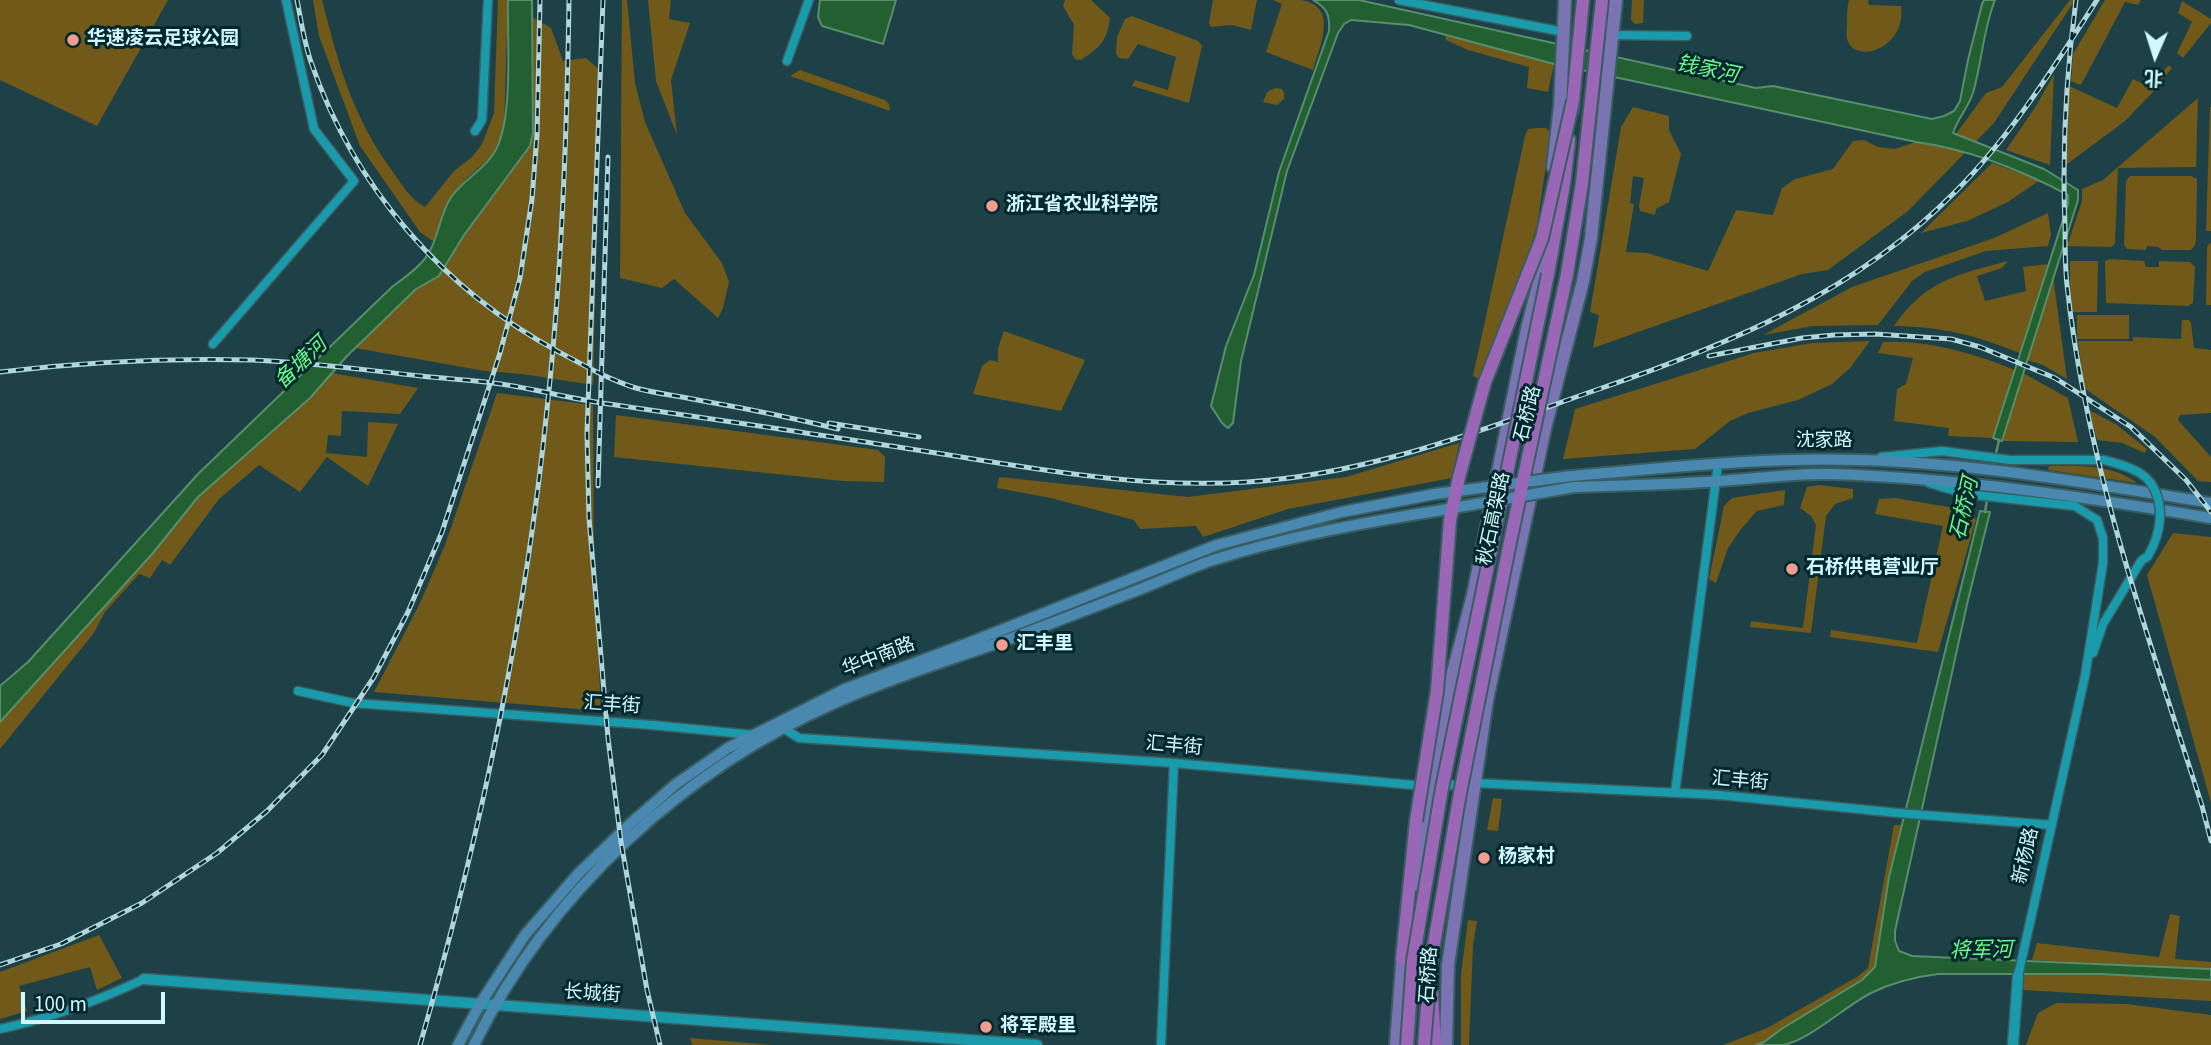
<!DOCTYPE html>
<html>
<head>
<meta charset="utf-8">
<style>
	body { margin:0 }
	#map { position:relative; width:2211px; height:1045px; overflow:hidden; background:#1e4147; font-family:"Source Sans 3","Noto Sans SC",sans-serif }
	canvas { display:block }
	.north { position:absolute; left:2120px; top:21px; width:70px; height:70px; -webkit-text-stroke:5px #02282d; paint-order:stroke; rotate:183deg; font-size:19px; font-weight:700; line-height:28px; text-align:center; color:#d0f8fe }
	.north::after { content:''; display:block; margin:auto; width:24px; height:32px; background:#d0f8fe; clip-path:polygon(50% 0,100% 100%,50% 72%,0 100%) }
	.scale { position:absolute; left:21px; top:992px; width:144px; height:32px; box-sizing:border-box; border:4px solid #d0f8fe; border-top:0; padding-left:9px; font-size:21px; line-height:24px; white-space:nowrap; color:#d0f8fe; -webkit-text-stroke:5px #02282d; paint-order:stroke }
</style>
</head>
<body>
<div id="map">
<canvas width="2211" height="1045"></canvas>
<div class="north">北</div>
<div class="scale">100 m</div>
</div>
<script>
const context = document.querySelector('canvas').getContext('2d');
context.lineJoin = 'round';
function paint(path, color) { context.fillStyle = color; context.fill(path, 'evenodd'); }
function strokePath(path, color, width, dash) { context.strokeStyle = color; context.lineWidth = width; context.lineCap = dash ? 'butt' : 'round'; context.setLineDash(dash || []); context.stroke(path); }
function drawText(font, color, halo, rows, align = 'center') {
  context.font = font + ' "Source Sans 3","Noto Sans SC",sans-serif'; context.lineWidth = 6; context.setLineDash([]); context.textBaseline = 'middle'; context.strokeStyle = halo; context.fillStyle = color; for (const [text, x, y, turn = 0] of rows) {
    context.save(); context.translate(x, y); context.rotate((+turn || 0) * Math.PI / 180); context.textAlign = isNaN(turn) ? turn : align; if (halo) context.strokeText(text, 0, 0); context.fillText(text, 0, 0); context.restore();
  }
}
const green = new Path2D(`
	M 0,0 L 168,0 L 97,126 L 0,80 Z
	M 313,0 L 322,0 C 339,66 352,116 393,172 C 403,186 410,199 425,207 L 454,171 L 472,157 L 482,144 L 494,113 L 498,0 L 508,0 L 504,130 L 492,156 L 465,180 L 448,202 L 434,242 L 420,232 L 360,146 L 319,36 Z
	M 622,0 L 627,0 L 635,83 L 645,122 L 685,213 L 722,263 L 729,282 L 723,308 L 718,318 L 674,279 L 662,288 L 620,278 Z
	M 648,0 L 671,0 L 669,19 L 690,23 L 671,80 L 677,135 L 656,81 Z
	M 1065,0 L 1091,0 L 1110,18 C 1107,42 1099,48 1081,60 L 1075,59 L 1072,54 L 1074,25 L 1063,6 Z
	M 1213,0 L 1257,0 L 1251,30 L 1232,25 L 1211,27 L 1209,23 Z
	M 1273,0 C 1282,0 1292,0 1301,0 C 1339,6 1320,46 1313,70 L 1266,52 L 1282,4 Z
	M 1632,0 L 1644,0 L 1643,23 L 1635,24 L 1631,20 Z
	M 1849,0 L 1868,0 L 1869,5 L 1901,6 C 1907,48 1855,66 1847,39 C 1846,35 1847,27 1847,22 C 1847,14 1847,8 1849,0 Z
	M 2070,0 L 2075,0 L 1994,123 L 1908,211 L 1828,270 L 1802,274 L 1593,348 L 1599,315 L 1590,312 L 1621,127 L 1633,107 L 1669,116 L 1669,130 L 1681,154 L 1669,202 L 1656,209 L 1655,215 L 1640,211 L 1639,206 L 1644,178 L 1633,176 L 1630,203 L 1634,204 L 1626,252 L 1647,253 L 1708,271 L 1736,210 L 1773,215 L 1782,188 L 1795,179 L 1833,169 L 1853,141 L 1864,140 L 1878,147 L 1895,149 L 1916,142 L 1947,146 L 1986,93 L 2002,87 Z
	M 2105,0 L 2141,0 L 2138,5 L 2125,2 L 2081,85 L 2071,81 L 2073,54 Z
	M 2182,1 L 2211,19 L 2211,23 L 2183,58 L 2177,53 L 2192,22 L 2178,13 Z
	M 1132,16 L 1198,41 L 1202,46 L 1189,103 L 1132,86 L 1135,80 L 1168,90 L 1176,57 L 1138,44 L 1128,59 L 1119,58 L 1116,54 L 1117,37 L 1125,19 Z
	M 532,17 L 551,28 L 563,61 L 586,58 L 600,70 L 593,385 L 522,374 L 485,371 L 355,348 L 416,289 L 439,276 L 464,235 L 530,146 L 533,133 Z
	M 1445,34 L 1554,64 L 1548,92 L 1527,88 L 1529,67 L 1468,50 L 1446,40 Z
	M 2169,65 L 2172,68 L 2153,92 L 2125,121 L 2063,167 L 2069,86 L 2117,108 L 2133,79 L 2148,86 Z
	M 800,70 L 885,100 L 889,104 L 890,111 L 790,76 Z
	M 2054,74 L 2050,165 L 2006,150 L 2036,106 Z
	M 1275,88 L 1282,89 L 1284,93 L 1284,99 L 1277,105 L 1263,102 L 1267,92 Z
	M 2198,98 L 2196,167 L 2118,168 L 2115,243 L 2112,247 L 2067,246 L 2082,201 L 2082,189 L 2103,180 Z
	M 2210,107 L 2211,107 L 2211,231 L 2206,231 Z
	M 1536,128 L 1546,128 L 1551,133 L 1537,225 L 1505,332 L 1485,382 L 1473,376 L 1525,136 L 1528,129 Z
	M 1992,163 L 2040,180 L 2008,202 L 1967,221 L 1921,233 Z
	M 2130,176 L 2191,176 L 2197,179 L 2196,240 L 2195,245 L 2191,250 L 2162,250 L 2158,247 L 2147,246 L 2146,250 L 2127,249 L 2124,245 L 2126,181 Z
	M 2048,213 L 2051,235 L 2048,246 L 1986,251 L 1925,272 L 1912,281 L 1878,325 L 1813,326 L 1763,335 L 1852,287 L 1994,238 Z
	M 2210,243 L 2211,243 L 2211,305 L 2206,305 L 2207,247 Z
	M 2110,259 L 2144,261 L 2146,267 L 2159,267 L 2159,261 L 2190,262 L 2195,267 L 2193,303 L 2188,306 L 2106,303 L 2105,261 Z
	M 2008,261 L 2002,268 L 1977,276 L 1985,301 L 2026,291 L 2023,267 L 2048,264 L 2020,353 C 1974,335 1944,327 1894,326 C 1926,280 1956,275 2008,261 Z
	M 2070,261 L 2098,261 L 2097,312 L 2070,312 Z
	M 2053,276 L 2067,379 L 2043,365 L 2027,360 Z
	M 2077,315 L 2129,315 L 2129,339 L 2077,339 Z
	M 2182,320 L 2189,320 L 2191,323 L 2194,348 L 2211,350 L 2211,413 L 2180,415 L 2178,420 L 2211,457 L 2211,482 L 2198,481 L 2155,437 L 2084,388 L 2078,341 L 2133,341 L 2133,337 L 2181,339 Z
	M 1004,331 L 1085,360 L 1061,411 L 973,394 L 982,366 L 990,360 L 998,362 L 998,348 Z
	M 1870,341 L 1850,368 L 1832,384 L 1798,400 L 1748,413 L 1730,421 L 1695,449 L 1563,459 L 1575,409 L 1754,353 L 1812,343 Z
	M 1883,342 C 1928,340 1973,353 2015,370 L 1993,438 L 1948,436 L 1949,428 L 1894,421 L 1897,389 L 1906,384 L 1913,358 L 1878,353 Z
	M 332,373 L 418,388 L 400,414 L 342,411 L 341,436 L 328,435 L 326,453 L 367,457 L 368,422 L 398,424 L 368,486 L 327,457 L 300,492 L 259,465 L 219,499 L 170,565 L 162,560 L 150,578 L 139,574 L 105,612 L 93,634 L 0,749 L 0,722 L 153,553 L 198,497 L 310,398 Z
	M 2023,373 L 2068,398 L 2078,442 L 2002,441 Z
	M 497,393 L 593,405 L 594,564 L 601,711 L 374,692 L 420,603 L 445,545 Z
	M 2089,410 L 2117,425 L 2147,449 L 2145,453 L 2122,443 L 2097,440 Z
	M 616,415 L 878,450 L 885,457 L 884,482 L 843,481 L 614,457 Z
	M 1459,443 L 1452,478 L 1288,509 L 1203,537 L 1196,526 L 1140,529 L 1134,520 L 1051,498 L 997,488 L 999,477 L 1188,497 L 1346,477 Z
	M 2049,466 C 2079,466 2113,464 2137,483 L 2048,470 Z
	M 1819,485 L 1853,489 L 1853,498 L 1835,504 L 1826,516 L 1811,633 L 1750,627 L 1751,621 L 1803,628 L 1816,525 L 1811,516 L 1800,508 L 1807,487 Z
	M 1785,490 L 1784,505 L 1757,511 L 1741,529 L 1728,548 L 1716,583 L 1709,579 L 1724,506 L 1732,498 Z
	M 1895,498 L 1967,510 L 1976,520 L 1938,652 L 1830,637 L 1831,630 L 1917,643 L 1943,526 L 1875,514 L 1879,499 Z
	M 2173,533 L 2211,537 L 2211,803 L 2147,575 Z
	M 1493,798 L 1502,799 L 1498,831 L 1487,830 Z
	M 1894,825 L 1902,825 L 1889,877 L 1875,967 L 1868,975 L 1764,1042 L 1756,1045 L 1723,1045 L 1767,1028 L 1857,977 L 1868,968 Z
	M 2170,914 L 2180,916 L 2175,959 L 2211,962 L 2211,969 L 2032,960 L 2037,943 L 2159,957 Z
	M 1468,920 L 1477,921 L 1473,945 L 1469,1045 L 1461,1045 L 1461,975 Z
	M 99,935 L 122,978 L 97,990 L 90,967 L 19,986 L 27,1011 L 0,1019 L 0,972 Z
	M 2024,974 L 2101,974 L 2211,980 L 2211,1001 L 2023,990 Z
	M 2056,1003 L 2127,1004 L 2211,1015 L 2211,1045 L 2026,1045 L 2038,1013 Z
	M 690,1038 L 772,1045 L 692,1045 Z`);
const water = new Path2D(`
	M 508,0 L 532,0 L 533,133 L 530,146 L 464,235 L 439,276 L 416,289 L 347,356 L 310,398 L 198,497 L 153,553 L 0,722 L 0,686 L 28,662 L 198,474 L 393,286 C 403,279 414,271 422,262 C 438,245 438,219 450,199 C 462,180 483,171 494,153 C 514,122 507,39 508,0 Z
	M 820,0 L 896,0 L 883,44 L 822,26 L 818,17 Z
	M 1313,0 L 1359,0 L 1756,88 L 1773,86 L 1932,119 L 1944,116 L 1954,111 L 1960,101 L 1968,60 L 1982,4 L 1984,0 L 1995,0 C 1983,30 1982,62 1973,93 C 1968,108 1958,118 1953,133 L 2044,169 L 2078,190 L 2078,200 L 2002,441 L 1993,438 L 2068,204 L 2068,195 C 2021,170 1968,149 1916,142 L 1554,64 L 1409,25 L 1351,20 L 1344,24 L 1338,33 L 1287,171 L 1241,361 L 1233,423 L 1228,428 L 1222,423 L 1211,406 L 1226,346 L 1254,275 L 1279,172 L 1329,31 C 1330,15 1327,8 1313,0 Z
	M 1980,511 L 1990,512 L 1968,600 L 1895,931 L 1895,941 L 1899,951 L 1912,956 L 2211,969 L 2211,980 L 2101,974 L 1938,974 C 1914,977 1893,982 1871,993 C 1845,1006 1810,1040 1783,1045 C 1774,1045 1764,1045 1756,1045 L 1764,1042 L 1783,1028 L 1862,980 L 1875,967 L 1889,877 Z`);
const stream = new Path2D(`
	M 1993,467 L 1999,440
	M 1985,512 L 1989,488`);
const minor = new Path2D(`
	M 1399,0 L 1564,32
	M 1612,35 L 1687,36
	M 787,61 L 809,0
	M 475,131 L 482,120 L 488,0
	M 213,344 L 354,181 L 314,129 L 286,0
	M 1881,457 L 1942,451 L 2010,460 L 2104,460
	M 1929,483 L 1966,494 L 2075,506 L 2097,520 L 2103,538 L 2103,563 L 2085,676 L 2018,976
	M 2093,653 L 2103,624 L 2141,561 L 2148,556
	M 298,691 L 353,703 L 652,725 L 754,735
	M 780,729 L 783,728 L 799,738 L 1174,763 L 1424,786
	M 1440,786 L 1475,783 L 1719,795 L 1898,813 L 2052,825
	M 1675,793 L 1718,464
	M 0,1029 C 50,1018 98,1001 144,979
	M 1161,1045 L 1174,763`);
const tertiary = new Path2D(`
	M 144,979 L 1037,1045
	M 2013,1045 L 2018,976`);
const secondary = new Path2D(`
	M 1571,476 C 1666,468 1762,457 1858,460 C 1976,463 2094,484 2211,503
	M 1574,487 C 1622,485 1670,485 1718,481 C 1755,479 1792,473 1830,474 C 1958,478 2085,497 2211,518
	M 458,1045 L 480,1004 L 525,935 L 578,874 L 630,824 L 676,784 L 728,748 L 845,689 L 971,642 L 1217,545 L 1342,512 L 1435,494
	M 474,1045 C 549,893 682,770 837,702 C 900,674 967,655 1031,631 C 1067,617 1102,604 1138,590 C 1163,580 1187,569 1213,560 C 1286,537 1361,523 1436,511`);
const primary = new Path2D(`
	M 1553,167 L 1560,106 L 1565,0
	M 1414,885 L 1448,692 L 1473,595 L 1527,329 L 1537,290 L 1546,234
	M 1396,1045 L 1403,951
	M 1446,1045 L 1448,965 L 1487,700 L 1545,428 L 1583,281 L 1591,238 L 1616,0`);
const trunk = new Path2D(`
	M 1572,111 L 1583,0
	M 1548,274 L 1564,184 L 1569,140
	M 1567,274 L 1582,183 L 1602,0
	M 1402,959 L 1416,821
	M 1432,993 L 1435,1045`);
const rail = new Path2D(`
	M 297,0 C 301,20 304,42 311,62 C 354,187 443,290 559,352 C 583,365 610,380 636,388 C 657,394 681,396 703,401 C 749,409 793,418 838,429
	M 603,0 L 587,433 L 589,518 L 608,738 L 621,842 L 647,990 L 660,1045
	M 2076,0 C 2066,75 2062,151 2065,227 C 2065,246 2065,266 2067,285 C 2086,463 2148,636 2202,806 L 2211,841
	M 1709,356 L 1802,338 L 1834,335 L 1875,334 L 1951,339 L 1980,347 L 2055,378 L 2131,427 L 2186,480 L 2211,512
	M 0,372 C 83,362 168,358 251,360 C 308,362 364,370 421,376 C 448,379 474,380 501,384 C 535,389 568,398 602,403 C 696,417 790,430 884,445 C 1004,462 1125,490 1247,482 C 1368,475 1484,429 1599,389 C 1730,344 1855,293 1955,192 C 2011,136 2054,67 2097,0
	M 829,423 L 919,437
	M 598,486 L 608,157
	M 0,965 L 61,944 L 142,903 L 217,853 L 267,811 L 322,755 L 374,677 L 408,612 L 442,532 L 500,353 L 520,278 L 532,199 L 537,135 L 540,0
	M 420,1045 C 480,837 525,625 547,409 C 562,273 567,137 569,0`);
const minorBridge = new Path2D(`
	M 2104,460 C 2119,464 2140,469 2150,482 C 2166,504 2161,534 2148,556`);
const secondaryBridge = new Path2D(`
	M 1435,494 L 1571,476
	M 1436,511 L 1574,487`);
const trunkBridge = new Path2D(`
	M 1416,821 L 1437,691 L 1450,520 L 1459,477 L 1485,382 L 1542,238 L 1573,101
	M 1407,1045 L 1413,961 L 1442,788 L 1548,274
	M 1424,1045 L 1431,961 L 1460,793 L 1510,542 L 1567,274`);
const markers = [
	[73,40,7,"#f59c90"],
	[992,206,7,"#f59c90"],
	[1792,569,7,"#f59c90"],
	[1002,645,7,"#f59c90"],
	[1484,858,7,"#f59c90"],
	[986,1027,7,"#f59c90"]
];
const poiNames = [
	["华速凌云足球公园",87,40],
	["浙江省农业科学院",1006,206],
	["石桥供电营业厅",1806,569],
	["汇丰里",1016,645],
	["杨家村",1498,858],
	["将军殿里",1000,1027]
];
const streetNames = [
	["石桥路",1529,414,-76],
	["沈家路",1824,442],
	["秋石高架路",1495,519,-78],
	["华中南路",879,658,-21],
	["汇丰街",612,706,4],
	["汇丰街",1174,747,5],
	["汇丰街",1740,782,5],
	["新杨路",2027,856,-77],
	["石桥路",1430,975,-86],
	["长城街",592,995,4]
];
const waterNames = [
	["钱家河",1707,71,12],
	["备塘河",302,364,-44],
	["石桥河",1966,509,-77],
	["将军河",1981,952,-1]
];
paint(green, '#705919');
paint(water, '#236031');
strokePath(water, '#578e6e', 2);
strokePath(stream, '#578e6e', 2.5);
strokePath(minor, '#385e63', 11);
strokePath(tertiary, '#385e63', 13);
strokePath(secondary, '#385e63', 14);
strokePath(primary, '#385e63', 16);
strokePath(trunk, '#385e63', 16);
strokePath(minor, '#1a9bab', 8);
strokePath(tertiary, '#1a9bab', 10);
strokePath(secondary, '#4a88af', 10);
strokePath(primary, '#7a74b3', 12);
strokePath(trunk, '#9a67b6', 12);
strokePath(rail, '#afd6dc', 5);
strokePath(rail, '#02282d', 2.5, [8]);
strokePath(minorBridge, '#385e63', 11, []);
strokePath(secondaryBridge, '#385e63', 14, []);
strokePath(trunkBridge, '#385e63', 16, []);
strokePath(minorBridge, '#1a9bab', 8);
strokePath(secondaryBridge, '#4a88af', 10);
strokePath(trunkBridge, '#9a67b6', 12);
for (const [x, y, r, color] of markers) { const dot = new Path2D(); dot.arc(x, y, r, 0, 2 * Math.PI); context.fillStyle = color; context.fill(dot); strokePath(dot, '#02282d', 2.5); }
drawText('bold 19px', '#d0f8fe', '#02282d', poiNames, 'left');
drawText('19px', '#d0f8fe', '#02282d', streetNames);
drawText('italic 21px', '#6cfb8c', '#02282d', waterNames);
</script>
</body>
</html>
